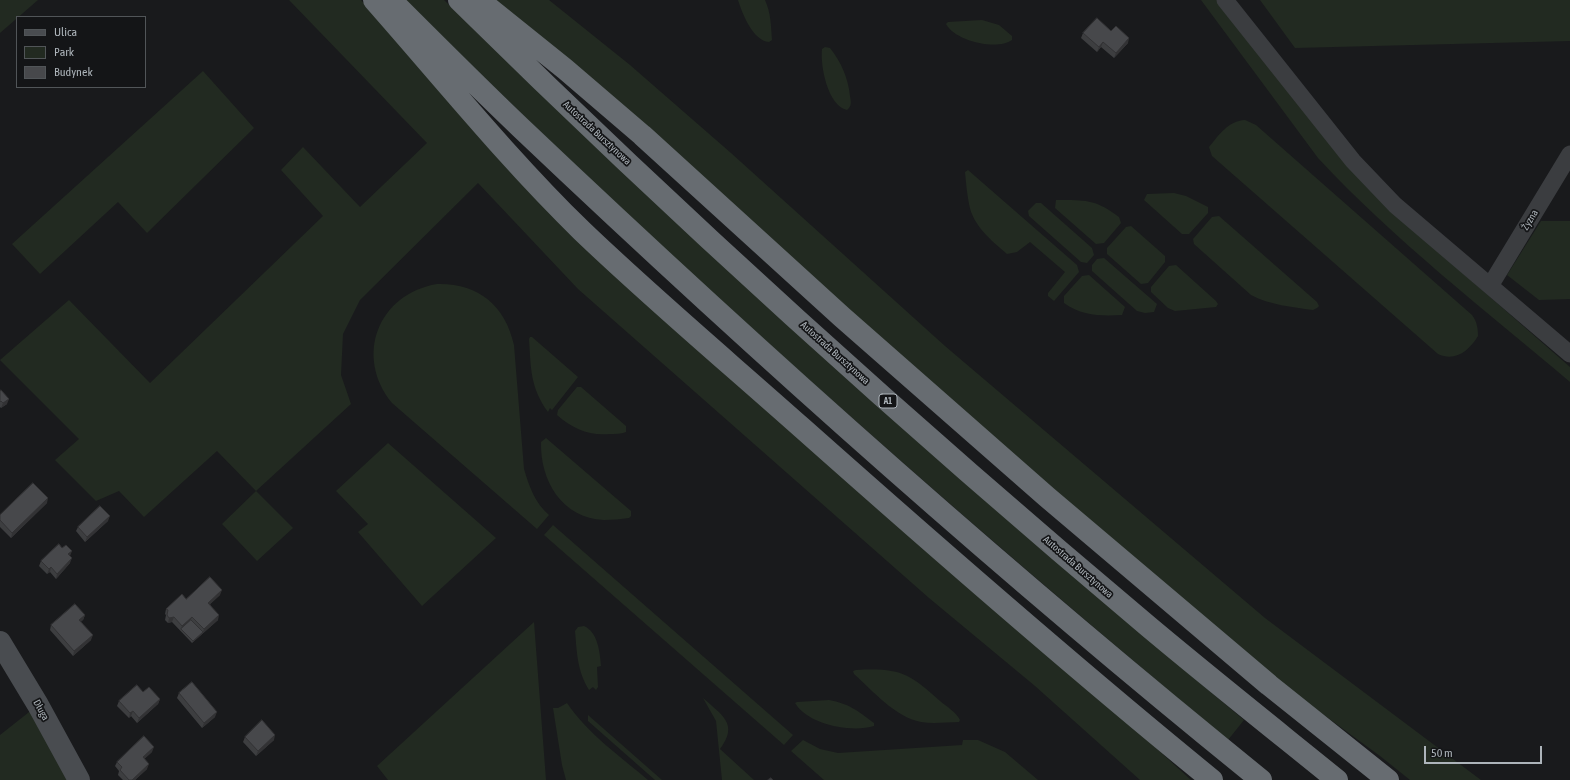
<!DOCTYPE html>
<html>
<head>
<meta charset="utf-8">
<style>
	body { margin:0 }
	#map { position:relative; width:1570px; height:780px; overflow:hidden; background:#191a1c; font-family:"Asap Condensed",sans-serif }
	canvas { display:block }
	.legend { position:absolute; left:16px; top:16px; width:130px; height:72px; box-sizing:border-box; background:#141517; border:1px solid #515558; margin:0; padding:5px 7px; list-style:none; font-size:12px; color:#adb4ba }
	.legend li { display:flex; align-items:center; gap:8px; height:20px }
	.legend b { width:20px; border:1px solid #515558 }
	.scale { position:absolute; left:1424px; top:746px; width:118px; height:18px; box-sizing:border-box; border:2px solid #adb4ba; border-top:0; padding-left:5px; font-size:12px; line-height:14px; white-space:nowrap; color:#adb4ba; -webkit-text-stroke:3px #141517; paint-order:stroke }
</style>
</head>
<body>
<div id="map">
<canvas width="1570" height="780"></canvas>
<ul class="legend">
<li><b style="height:5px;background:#494c50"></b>Ulica</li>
<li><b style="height:11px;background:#222a21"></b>Park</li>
<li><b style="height:11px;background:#47484b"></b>Budynek</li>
</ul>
<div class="scale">50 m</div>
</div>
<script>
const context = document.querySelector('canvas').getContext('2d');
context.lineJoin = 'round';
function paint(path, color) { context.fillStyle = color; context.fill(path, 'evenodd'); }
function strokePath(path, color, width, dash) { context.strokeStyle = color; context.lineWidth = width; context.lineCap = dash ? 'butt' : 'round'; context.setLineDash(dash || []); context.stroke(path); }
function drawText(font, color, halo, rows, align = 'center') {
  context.font = font + ' "Asap Condensed",sans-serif'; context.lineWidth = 3.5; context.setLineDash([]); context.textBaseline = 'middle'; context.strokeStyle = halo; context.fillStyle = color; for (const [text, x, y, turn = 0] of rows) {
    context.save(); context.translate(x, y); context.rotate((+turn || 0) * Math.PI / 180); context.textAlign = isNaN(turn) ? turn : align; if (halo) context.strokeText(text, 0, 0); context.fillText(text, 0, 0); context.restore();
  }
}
const green = new Path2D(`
	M 0,0 L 38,0 L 0,33 Z
	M 289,0 L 361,0 L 464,114 L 1191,780 L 1140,780 L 1035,686 L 929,598 L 578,289 L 478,183 L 360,300 L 343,334 L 341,375 L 351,404 L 256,491 L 293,528 L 257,561 L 222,524 L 256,491 L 217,451 L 144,517 L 119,491 L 96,501 L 55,460 L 79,439 L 0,360 L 69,300 L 150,383 L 323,216 L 281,170 L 303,147 L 360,207 L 427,143 Z
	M 405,0 L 444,0 L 471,26 L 1188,673 L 1244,720 L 1228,740 C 1051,593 877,442 707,288 C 604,194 504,97 405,0 Z
	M 490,0 L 549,0 L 630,65 L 731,153 L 945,346 L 1265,618 L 1481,780 L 1410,780 L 1380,756 L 1268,674 L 1217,632 Z
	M 738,0 L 765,0 C 771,13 771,26 772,40 L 769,42 C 753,41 742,13 738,0 Z
	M 1201,0 L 1218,0 L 1401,219 L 1570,367 L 1570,382 C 1484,309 1394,240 1318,158 Z
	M 1260,0 L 1570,0 L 1570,41 L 1295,48 Z
	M 982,20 L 999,25 L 1012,36 L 1012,40 C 997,51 955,41 946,24 L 948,22 Z
	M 825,47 L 830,48 C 841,62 848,77 850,96 C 851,102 852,106 847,110 C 828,106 820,66 822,49 Z
	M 203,71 L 254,128 L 147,233 L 118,202 L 40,274 L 12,244 Z
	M 1245,120 L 1256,125 L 1472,315 C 1477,322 1478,328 1478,336 C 1469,351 1455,362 1438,354 L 1212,156 L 1209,147 C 1219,135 1228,121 1245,120 Z
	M 968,170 L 1077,265 L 1079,272 L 1054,301 L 1048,296 L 1048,293 L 1065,272 L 1030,242 L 1017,252 L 1007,254 C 991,240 973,226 969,204 C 967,194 966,183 965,172 Z
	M 1174,193 L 1186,196 L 1208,207 L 1208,213 L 1189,234 L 1182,234 L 1144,200 L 1147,194 Z
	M 1056,200 C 1084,200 1096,199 1119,217 L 1121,223 L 1104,243 L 1096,244 L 1055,208 Z
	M 1036,203 L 1041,203 L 1092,248 L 1094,255 L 1087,263 L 1081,262 L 1029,216 L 1028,211 Z
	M 1219,216 L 1317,302 L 1319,306 L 1317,308 L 1313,310 C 1292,307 1270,305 1251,295 L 1194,244 L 1193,239 L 1212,217 Z
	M 1541,221 L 1570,221 L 1570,299 L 1539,300 L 1507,275 Z
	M 1131,226 L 1165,256 L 1165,262 L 1148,283 L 1141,284 L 1107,254 L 1107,248 L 1126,227 Z
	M 1104,258 L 1157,304 L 1154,312 L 1145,313 L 1137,311 L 1092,271 L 1092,265 L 1097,259 Z
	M 1176,265 L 1216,301 L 1218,304 L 1216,307 L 1175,311 L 1168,308 L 1151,292 L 1151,287 L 1169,266 Z
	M 1089,275 L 1125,307 L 1122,315 C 1101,316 1082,316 1064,303 L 1064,296 L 1082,276 Z
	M 437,284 C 478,283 505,305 514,345 L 524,469 C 529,486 535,503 549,515 L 537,529 L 392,403 C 354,356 378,294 437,284 Z
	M 530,337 L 532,337 L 578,377 L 552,410 L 550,408 L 548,412 C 530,387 531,369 529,339 Z
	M 577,387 L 581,387 L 626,426 L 626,432 C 621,434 615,434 610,434 C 589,436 573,429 557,415 L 558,410 Z
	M 546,438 L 631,511 L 631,516 L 629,518 C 621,519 612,520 604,520 C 562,518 540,481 541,442 Z
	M 388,443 L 496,538 L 422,606 L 358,532 L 368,524 L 336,491 Z
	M 553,525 L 793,735 L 784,745 L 544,535 Z
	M 534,622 L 546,780 L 388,780 L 377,766 Z
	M 584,626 C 598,632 600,653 601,666 L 597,667 L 598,687 L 596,690 L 593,687 L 589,690 C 577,670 577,653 575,631 L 578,627 Z
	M 856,670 C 899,668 908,672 940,701 C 946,706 956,712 960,720 L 959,722 C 947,722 934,724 921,722 C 895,717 873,691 854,674 L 853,671 Z
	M 703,698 C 722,715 739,724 720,749 L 754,780 L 722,780 L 716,721 Z
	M 829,700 C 849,704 857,710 874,723 L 874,726 C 852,733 808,725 795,703 L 797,702 Z
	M 567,703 C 588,734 620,756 648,780 L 566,780 L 562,765 L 553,708 L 558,708 Z
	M 38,705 L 79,780 L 0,780 L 0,735 Z
	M 588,715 L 662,780 L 655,780 L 588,721 Z
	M 803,740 L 820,749 L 838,753 L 962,745 L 963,740 L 978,740 L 1005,752 L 1038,780 L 824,780 L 791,751 Z`);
const street = new Path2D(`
	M 1225,0 L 1353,161 L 1395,205 L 1570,354
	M 1490,286 L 1570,154`);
const secondary = new Path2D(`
	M 0,642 L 38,705 L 79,780`);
const highway = new Path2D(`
	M 374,0 C 442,77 508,159 582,231 C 653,299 728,362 801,427 C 936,547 1072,666 1212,780
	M 391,0 C 434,43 477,86 521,128 C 759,354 1005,573 1261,780
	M 459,0 C 680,218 911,427 1149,627 C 1211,679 1274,729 1337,780
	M 479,0 L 565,69 L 642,135 L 842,317 L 1047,497 L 1269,685 L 1388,780`);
const wall = new Path2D(`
	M 1111,31 L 1128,43 L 1114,58 L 1101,47 L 1097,52 L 1081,38 L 1083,33 Z
	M 0,391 L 7,404 L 1,408 L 0,407 Z
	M 47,503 L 11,538 L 0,527 L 0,515 Z
	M 108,521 L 85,542 L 76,531 L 78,527 Z
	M 70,556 L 70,563 L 56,579 L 50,572 L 47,574 L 39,566 L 41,561 Z
	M 220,595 L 210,604 L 218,620 L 192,643 L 172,622 L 168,623 L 165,620 L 166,615 L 165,614 L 166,609 L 186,599 Z
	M 85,615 L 83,620 L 81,621 L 91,640 L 73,656 L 50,630 L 51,625 Z
	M 143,692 L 160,699 L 158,704 L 137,723 L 131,716 L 129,718 L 117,706 L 119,701 Z
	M 179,693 L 215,717 L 202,728 L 177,698 Z
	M 245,737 L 274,740 L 256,756 L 243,742 Z
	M 152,752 L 144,759 L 147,769 L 135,780 L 123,780 L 118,775 L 119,771 L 115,766 L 117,762 Z`);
const shadedWall = new Path2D(`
	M 1129,38 L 1128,43 L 1114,58 L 1116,53 Z
	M 1103,42 L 1101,47 L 1097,52 L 1099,47 Z
	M 9,399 L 7,404 L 1,408 L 3,403 Z
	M 48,498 L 47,503 L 11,538 L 12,533 Z
	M 110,516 L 108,521 L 85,542 L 87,537 Z
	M 72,551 L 70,556 L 66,559 L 68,554 Z
	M 72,558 L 70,563 L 56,579 L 57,574 Z
	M 51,567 L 50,572 L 47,574 L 49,569 Z
	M 222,590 L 220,595 L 206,608 L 208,603 Z
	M 85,615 L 83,620 L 77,624 L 79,620 Z
	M 219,615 L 218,620 L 192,643 L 193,641 L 203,632 L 204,629 Z
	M 174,617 L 172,622 L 168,623 L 169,618 Z
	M 192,617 L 190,622 L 181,629 L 182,626 Z
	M 93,635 L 91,640 L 73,656 L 74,651 Z
	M 160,699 L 158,704 L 137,723 L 139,718 Z
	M 133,711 L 131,716 L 129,718 L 130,713 Z
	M 217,712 L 215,717 L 202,728 L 204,723 Z
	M 275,735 L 274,740 L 256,756 L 258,751 Z
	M 154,747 L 152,752 L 141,762 L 143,757 Z
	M 149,764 L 147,769 L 135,780 L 132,780 Z`);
const building = new Path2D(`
	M 1097,18 L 1111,31 L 1116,26 L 1129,38 L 1116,53 L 1103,42 L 1099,47 L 1083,33 Z
	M 1,390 L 9,399 L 3,403 L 1,401 L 0,402 L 0,391 Z
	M 33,483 L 48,498 L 12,533 L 0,520 L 0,515 Z
	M 100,506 L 110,516 L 87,537 L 78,527 Z
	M 59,544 L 62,548 L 66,545 L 72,551 L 68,554 L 72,558 L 57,574 L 51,567 L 49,569 L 41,561 Z
	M 210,577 L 222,590 L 208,603 L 219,615 L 204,629 L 192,617 L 182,626 L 174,617 L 169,618 L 167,615 L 168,610 L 166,609 L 182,594 L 186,599 Z
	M 75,604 L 85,615 L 79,620 L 93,635 L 74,651 L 51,625 Z
	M 191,620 L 203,632 L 193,641 L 181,629 Z
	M 192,682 L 217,712 L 204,723 L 179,693 Z
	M 137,685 L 143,692 L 149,687 L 160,699 L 139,718 L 133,711 L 130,713 L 119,701 Z
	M 262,720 L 275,735 L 258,751 L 245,737 Z
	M 144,736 L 154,747 L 143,757 L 149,764 L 132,780 L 129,780 L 120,770 L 122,767 L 117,762 Z
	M 771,778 L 773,780 L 768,780 Z`);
const shields = [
	[888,401,18]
];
const shieldNames = [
	["A1",888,401]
];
const streetNames = [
	["Autostrada Bursztynowa",597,133,43],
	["Żyzna",1530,220,-59],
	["Autostrada Bursztynowa",835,353,42],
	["Autostrada Bursztynowa",1078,567,41],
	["Długa",41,710,61]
];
paint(green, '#222a21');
strokePath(street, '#3b3d40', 17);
strokePath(secondary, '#494c50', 22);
strokePath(highway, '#676c71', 22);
paint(wall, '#3d3e40');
paint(shadedWall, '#323234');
paint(building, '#47484b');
strokePath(building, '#323234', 1);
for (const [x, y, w] of shields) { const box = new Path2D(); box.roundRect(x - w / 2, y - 7, w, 14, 3); context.fillStyle = '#141517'; context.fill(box); strokePath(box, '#adb4ba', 1); }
drawText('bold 9px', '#adb4ba', null, shieldNames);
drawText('10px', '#adb4ba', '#141517', streetNames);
</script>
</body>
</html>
